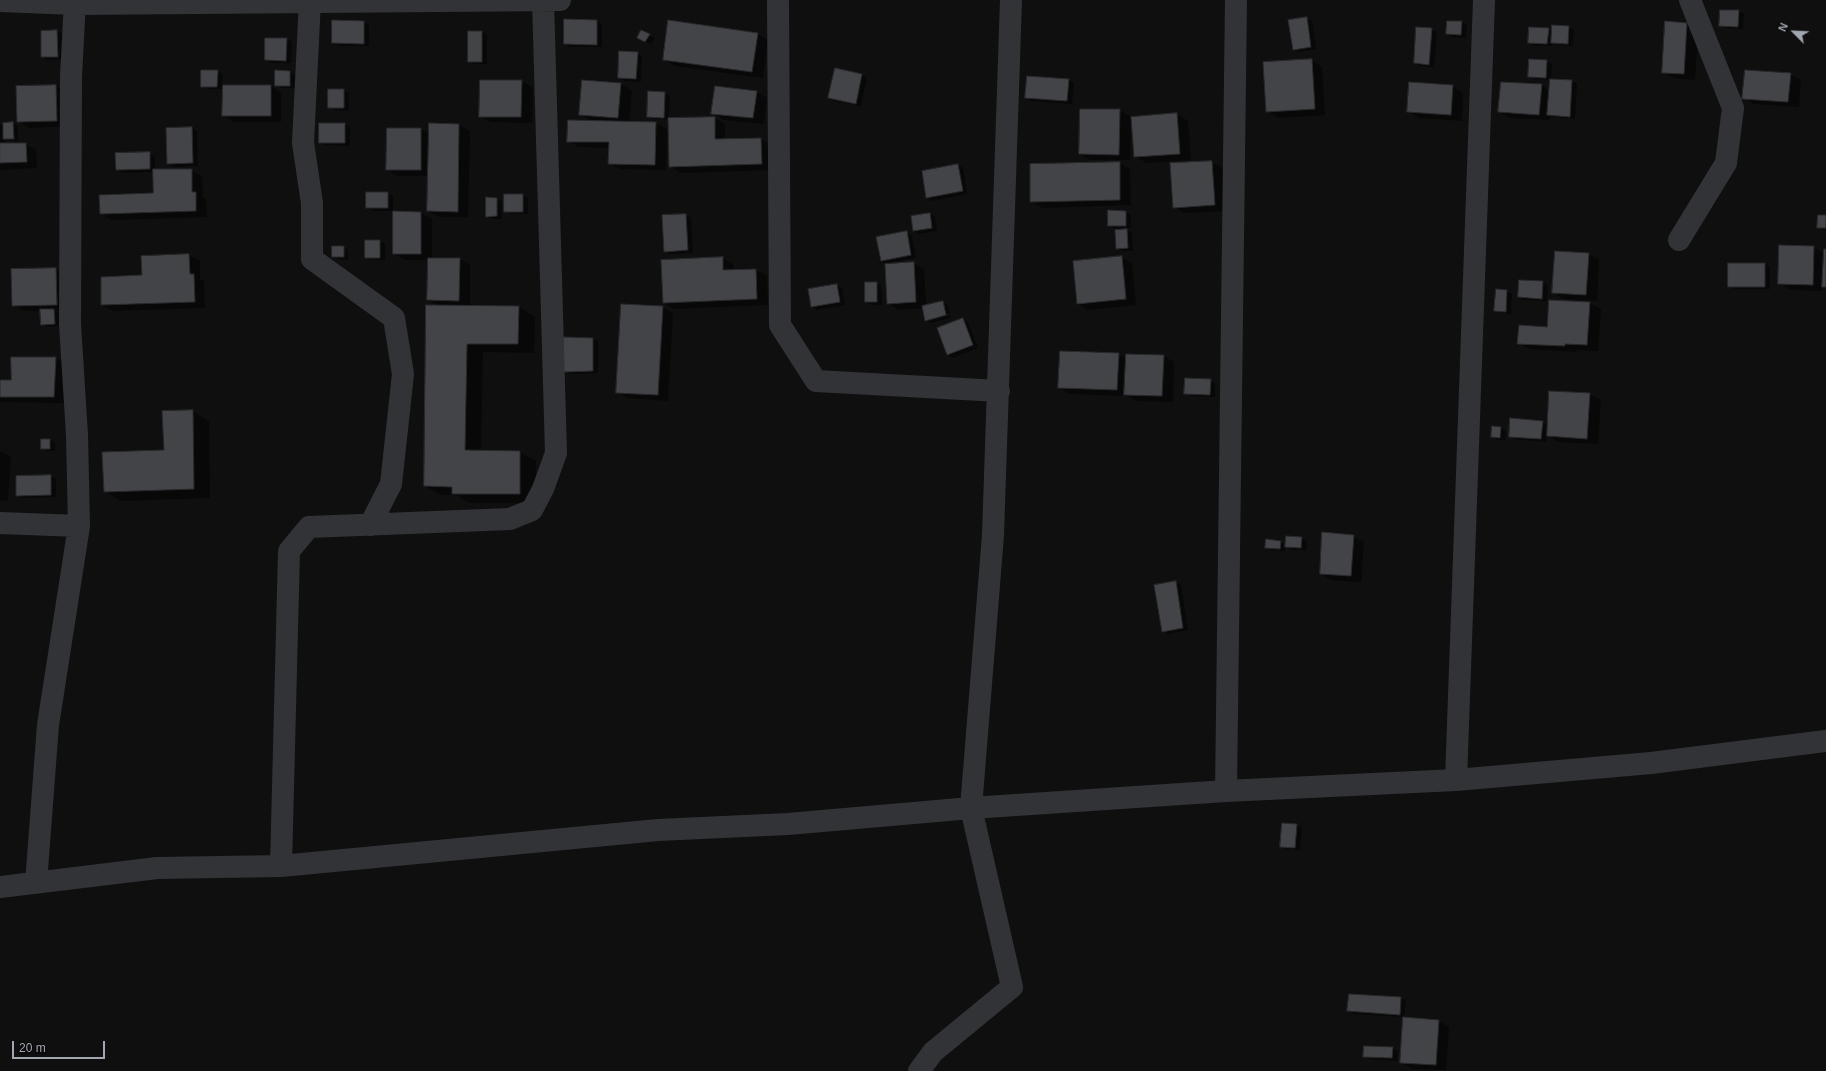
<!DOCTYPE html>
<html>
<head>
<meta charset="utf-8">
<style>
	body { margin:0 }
	#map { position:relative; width:1826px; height:1071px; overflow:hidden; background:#0f0f10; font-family:Arial,sans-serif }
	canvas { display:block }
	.north { position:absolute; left:1774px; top:12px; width:40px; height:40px; -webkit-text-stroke:3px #0a0a0b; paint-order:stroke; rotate:294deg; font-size:11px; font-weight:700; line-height:16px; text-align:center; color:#a1a6b0 }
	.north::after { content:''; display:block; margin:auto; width:14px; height:18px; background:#a1a6b0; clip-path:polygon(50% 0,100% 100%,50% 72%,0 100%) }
	.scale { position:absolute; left:12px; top:1041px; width:93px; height:18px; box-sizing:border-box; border:2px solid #a1a6b0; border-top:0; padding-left:5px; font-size:12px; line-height:14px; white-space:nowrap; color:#a1a6b0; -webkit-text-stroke:3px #0a0a0b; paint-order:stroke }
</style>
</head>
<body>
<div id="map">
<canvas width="1826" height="1071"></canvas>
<div class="north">N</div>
<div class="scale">20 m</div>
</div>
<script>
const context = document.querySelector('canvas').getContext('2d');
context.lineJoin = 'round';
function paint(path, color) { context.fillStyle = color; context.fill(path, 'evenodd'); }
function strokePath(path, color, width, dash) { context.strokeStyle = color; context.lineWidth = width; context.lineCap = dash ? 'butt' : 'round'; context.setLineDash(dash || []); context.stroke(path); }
const shadow = new Path2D(`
	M 1739,11 L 1744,14 L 1743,29 L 1726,28 L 1720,25 Z
	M 1307,18 L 1312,21 L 1316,49 L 1299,52 L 1294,49 Z
	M 333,21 L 364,22 L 369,25 L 369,46 L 338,46 L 333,43 Z
	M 597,21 L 602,24 L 602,47 L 570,47 L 565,44 Z
	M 1462,22 L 1467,25 L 1466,38 L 1452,37 L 1447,34 Z
	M 1666,22 L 1687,24 L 1698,30 L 1695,80 L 1674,78 L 1663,72 Z
	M 1553,26 L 1569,27 L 1574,30 L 1573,46 L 1557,45 L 1553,43 L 1552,46 L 1535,46 L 1530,43 L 1548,29 L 1553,32 Z
	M 1431,29 L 1437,32 L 1434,67 L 1420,66 L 1415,63 Z
	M 57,31 L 62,34 L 63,59 L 47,60 L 42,57 Z
	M 641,31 L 655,38 L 651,44 L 638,37 Z
	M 482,32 L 487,35 L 487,64 L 474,64 L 469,61 Z
	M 757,34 L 768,40 L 763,78 L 675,66 L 664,60 Z
	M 287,39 L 292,42 L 291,63 L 271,63 L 266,60 Z
	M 637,53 L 642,56 L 641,82 L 624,81 L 619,78 Z
	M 1312,60 L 1322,67 L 1325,115 L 1278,118 L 1267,111 Z
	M 1546,61 L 1552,64 L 1551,80 L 1572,81 L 1577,84 L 1575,119 L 1553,117 L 1550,116 L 1550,120 L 1510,118 L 1499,112 L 1541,85 L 1550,90 L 1551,80 L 1534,79 L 1529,76 Z
	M 217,71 L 223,74 L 222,86 L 271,86 L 281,93 L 281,122 L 234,122 L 223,115 L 224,89 L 207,89 L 202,86 Z
	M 290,72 L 295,75 L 295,88 L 281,88 L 276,85 Z
	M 1790,74 L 1801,80 L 1799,107 L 1754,104 L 1744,98 Z
	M 862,75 L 867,78 L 861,106 L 834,101 L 829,98 Z
	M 1069,80 L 1074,83 L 1072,104 L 1031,101 L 1026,98 Z
	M 522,81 L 533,88 L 532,123 L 491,122 L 480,116 Z
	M 621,84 L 632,90 L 629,122 L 656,123 L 667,129 L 666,170 L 620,169 L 609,163 L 610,148 L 579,147 L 568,141 L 593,122 L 580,114 Z
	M 56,86 L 67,92 L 68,126 L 29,128 L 18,121 L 17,87 Z
	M 1453,86 L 1463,93 L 1462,121 L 1419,118 L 1408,111 Z
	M 329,90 L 344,90 L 349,93 L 349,111 L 334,110 L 329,107 Z
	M 756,92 L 767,98 L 764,124 L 723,120 L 713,113 Z
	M 665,93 L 670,96 L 669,119 L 714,118 L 725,124 L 725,140 L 761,139 L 772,145 L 772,170 L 681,173 L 670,166 L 669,120 L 653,119 L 648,116 Z
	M 1120,110 L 1131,117 L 1130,160 L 1090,160 L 1080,154 Z
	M 1177,114 L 1188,121 L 1191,160 L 1146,163 L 1135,156 L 1132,118 Z
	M 13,123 L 18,126 L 18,141 L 9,141 L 6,139 L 6,144 L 25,144 L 36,150 L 37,168 L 0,170 L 0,125 L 4,127 Z
	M 320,124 L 345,124 L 350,127 L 350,146 L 325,145 L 320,142 Z
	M 459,125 L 470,131 L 468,217 L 439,217 L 428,211 L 429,176 L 398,176 L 387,170 L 421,129 L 429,134 Z
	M 192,128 L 197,131 L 198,166 L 173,167 L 168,164 Z
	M 149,153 L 155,156 L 155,170 L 191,170 L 202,176 L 203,197 L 206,199 L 207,217 L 112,220 L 101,214 L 154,194 L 154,172 L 122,173 L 117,170 Z
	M 1212,162 L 1223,168 L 1225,211 L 1184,213 L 1174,207 Z
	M 1119,163 L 1130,169 L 1131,205 L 1042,208 L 1031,201 Z
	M 958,165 L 963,168 L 967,194 L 932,201 L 927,198 Z
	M 387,193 L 393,196 L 393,211 L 373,211 L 367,208 Z
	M 523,195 L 528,198 L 528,214 L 510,214 L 505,211 Z
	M 487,198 L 497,199 L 502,202 L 502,219 L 492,219 L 486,216 Z
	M 1126,212 L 1131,215 L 1131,228 L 1124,229 L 1132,233 L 1133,251 L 1122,251 L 1117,248 L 1116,229 L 1109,226 Z
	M 421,213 L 432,219 L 432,259 L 460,259 L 470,265 L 470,306 L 519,307 L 535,317 L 534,353 L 483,352 L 481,451 L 520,452 L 536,461 L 536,503 L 469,503 L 456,495 L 441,495 L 425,486 L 439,306 L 428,300 L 429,260 L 405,260 L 394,254 Z
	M 930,214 L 935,217 L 937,231 L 919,234 L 914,231 Z
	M 686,215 L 691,218 L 693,253 L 670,254 L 665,251 Z
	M 1826,216 L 1826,230 L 1824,230 L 1818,227 Z
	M 907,233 L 912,236 L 916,258 L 891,263 L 891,264 L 913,263 L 924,269 L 926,306 L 942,302 L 948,305 L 950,313 L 929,319 L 929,321 L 950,315 L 951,318 L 931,323 L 926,320 L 923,308 L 899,310 L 888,304 L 888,265 L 882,261 Z
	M 366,241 L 380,241 L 385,244 L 385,260 L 371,260 L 366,257 Z
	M 343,247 L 348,250 L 348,260 L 338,259 L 333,256 Z
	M 1813,247 L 1825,254 L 1826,250 L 1826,288 L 1823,286 L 1823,291 L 1790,290 L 1779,283 Z
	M 1588,254 L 1599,260 L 1597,301 L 1564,299 L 1553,293 Z
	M 189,255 L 200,261 L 200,279 L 204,281 L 205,308 L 113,311 L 102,305 L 143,276 Z
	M 1121,257 L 1132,264 L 1136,305 L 1088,310 L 1078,304 Z
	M 723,258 L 734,265 L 734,271 L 756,270 L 767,276 L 768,305 L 674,309 L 664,303 Z
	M 1765,264 L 1770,267 L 1770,289 L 1734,289 L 1729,286 Z
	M 55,269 L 66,275 L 67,310 L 55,311 L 59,313 L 60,326 L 47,327 L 42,324 L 41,311 L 24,311 L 13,305 Z
	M 1520,281 L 1543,282 L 1548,285 L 1547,301 L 1524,300 L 1519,297 Z
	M 876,283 L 881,286 L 882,305 L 871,305 L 866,302 Z
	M 837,285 L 842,288 L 845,305 L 817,310 L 812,307 L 809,290 Z
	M 1507,291 L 1512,294 L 1511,314 L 1501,313 L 1495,310 Z
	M 1590,303 L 1601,309 L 1598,351 L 1576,350 L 1576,352 L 1529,349 L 1519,343 L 1548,328 Z
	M 663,307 L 673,314 L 668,401 L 628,398 L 617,392 Z
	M 963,319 L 968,322 L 978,348 L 953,358 L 948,355 Z
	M 592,338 L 598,341 L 598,373 L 570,374 L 565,371 Z
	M 1118,354 L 1126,359 L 1164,356 L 1174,362 L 1173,402 L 1136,401 L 1128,396 L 1070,394 L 1059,388 Z
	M 56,358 L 67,364 L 65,403 L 0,402 L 0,381 L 12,381 Z
	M 1210,380 L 1215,383 L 1215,397 L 1191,396 L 1185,393 Z
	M 1590,394 L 1601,400 L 1598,444 L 1558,442 L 1547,435 L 1546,442 L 1515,439 L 1510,436 L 1543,422 L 1548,425 Z
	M 192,411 L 209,421 L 210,498 L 121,501 L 105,491 L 165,451 Z
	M 1501,428 L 1506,431 L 1505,440 L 1498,440 L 1493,437 Z
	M 50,440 L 55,443 L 55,451 L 47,451 L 42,448 Z
	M 0,451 L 11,457 L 8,501 L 0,500 Z
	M 50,476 L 56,479 L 56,497 L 22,498 L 17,495 Z
	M 1353,536 L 1364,542 L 1361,582 L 1331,580 L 1321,574 Z
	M 1302,538 L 1307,541 L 1306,550 L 1292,550 L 1285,546 L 1285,551 L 1272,550 L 1266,548 L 1280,542 L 1287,545 Z
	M 1176,582 L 1181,585 L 1188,630 L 1168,634 L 1163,631 Z
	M 1296,825 L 1302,828 L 1300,850 L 1286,849 L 1281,846 Z
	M 1401,998 L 1406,1001 L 1404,1018 L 1439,1021 L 1449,1027 L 1446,1070 L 1412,1069 L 1401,1062 L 1404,1017 L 1354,1014 L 1349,1011 Z
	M 1365,1047 L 1393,1048 L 1398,1051 L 1397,1061 L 1369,1059 L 1364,1056 Z`);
const building = new Path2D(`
	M 1720,10 L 1739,10 L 1738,27 L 1719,26 Z
	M 1307,17 L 1311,47 L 1293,50 L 1288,20 Z
	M 564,19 L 597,20 L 597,45 L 564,44 Z
	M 332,20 L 364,21 L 364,44 L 332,43 Z
	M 668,20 L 758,33 L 752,72 L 663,60 Z
	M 1447,21 L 1462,21 L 1461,35 L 1446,34 Z
	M 1665,21 L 1687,23 L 1684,74 L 1662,73 Z
	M 1552,25 L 1569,26 L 1568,44 L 1551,43 Z
	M 1416,27 L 1432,28 L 1429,65 L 1414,63 Z
	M 1529,27 L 1549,28 L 1547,44 L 1528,43 Z
	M 57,30 L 58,57 L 41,57 L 41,31 Z
	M 641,30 L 650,34 L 645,42 L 637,38 Z
	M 468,31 L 482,31 L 482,62 L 468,62 Z
	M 265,38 L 287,38 L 286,61 L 265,60 Z
	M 619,51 L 638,52 L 636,79 L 618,78 Z
	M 1312,59 L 1315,109 L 1266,112 L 1263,62 Z
	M 1529,59 L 1547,60 L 1546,78 L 1528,77 Z
	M 835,68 L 862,74 L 856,104 L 828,98 Z
	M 201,70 L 218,70 L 217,87 L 201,87 Z
	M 275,70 L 290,71 L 290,86 L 275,86 Z
	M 1745,70 L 1791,73 L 1788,102 L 1742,99 Z
	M 1027,76 L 1069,79 L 1067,101 L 1025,98 Z
	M 1550,79 L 1572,80 L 1570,117 L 1547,115 Z
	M 480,80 L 522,80 L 521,117 L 479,117 Z
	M 582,80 L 621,83 L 618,118 L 579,115 Z
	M 1409,82 L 1453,85 L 1451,115 L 1407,112 Z
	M 1501,82 L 1542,84 L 1539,115 L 1498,112 Z
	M 56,85 L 57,121 L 17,122 L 16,86 Z
	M 223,85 L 271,85 L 271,116 L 222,116 Z
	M 715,86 L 757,91 L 753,118 L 711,114 Z
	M 328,89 L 344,89 L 344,108 L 328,108 Z
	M 648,91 L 665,92 L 664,118 L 647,117 Z
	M 1080,109 L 1120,109 L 1119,155 L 1079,154 Z
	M 1177,113 L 1180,154 L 1134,157 L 1131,117 Z
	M 715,117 L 715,139 L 761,138 L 762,164 L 669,167 L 668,118 Z
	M 568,120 L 656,122 L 655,165 L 608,164 L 609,142 L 567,142 Z
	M 13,122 L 14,139 L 3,139 L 3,123 Z
	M 319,123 L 345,123 L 345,143 L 319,143 Z
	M 429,123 L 459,124 L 458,212 L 427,211 Z
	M 192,127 L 193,163 L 167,164 L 166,128 Z
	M 387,128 L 421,128 L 421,170 L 386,170 Z
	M 0,143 L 26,143 L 27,162 L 0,163 Z
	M 150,152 L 150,169 L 116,170 L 115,153 Z
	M 1212,161 L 1215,205 L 1173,208 L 1170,163 Z
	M 1120,162 L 1120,200 L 1030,202 L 1030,164 Z
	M 958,164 L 963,191 L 926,198 L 922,171 Z
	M 153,169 L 192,169 L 192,192 L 196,192 L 196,211 L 100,214 L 99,195 L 153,193 Z
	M 366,192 L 388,192 L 388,208 L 366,208 Z
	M 504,194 L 523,194 L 523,212 L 504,212 Z
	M 486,197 L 497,198 L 497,216 L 486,217 Z
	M 1108,210 L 1126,211 L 1126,226 L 1108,226 Z
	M 393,211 L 421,212 L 421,254 L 393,254 Z
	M 930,213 L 932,228 L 913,231 L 911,216 Z
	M 686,214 L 688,250 L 664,252 L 662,215 Z
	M 1818,215 L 1826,215 L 1826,228 L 1817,228 Z
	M 1127,229 L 1128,248 L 1116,249 L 1115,230 Z
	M 907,231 L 911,255 L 881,261 L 876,237 Z
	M 365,240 L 380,240 L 380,258 L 365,258 Z
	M 1779,245 L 1814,246 L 1813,285 L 1778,284 Z
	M 332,246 L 344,246 L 344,257 L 332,257 Z
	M 1824,249 L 1826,249 L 1826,287 L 1822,287 Z
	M 1555,251 L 1589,253 L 1586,295 L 1552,293 Z
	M 189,254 L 190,274 L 194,274 L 195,302 L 101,305 L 101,277 L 142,275 L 141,256 Z
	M 1122,256 L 1126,299 L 1077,304 L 1073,261 Z
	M 723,257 L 723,270 L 756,269 L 757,299 L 663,303 L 661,260 Z
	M 428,258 L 460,258 L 459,301 L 427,300 Z
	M 914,262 L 916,302 L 887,304 L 885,264 Z
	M 1728,263 L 1765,263 L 1765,287 L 1728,287 Z
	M 56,268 L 57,305 L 12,306 L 11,269 Z
	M 1519,280 L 1543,281 L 1542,299 L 1518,297 Z
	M 865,282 L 877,282 L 877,302 L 865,302 Z
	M 837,284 L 840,302 L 811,307 L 808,289 Z
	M 1496,289 L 1507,290 L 1506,312 L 1494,311 Z
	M 1549,300 L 1590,302 L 1587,345 L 1565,344 L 1565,346 L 1517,344 L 1519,325 L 1547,327 Z
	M 943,301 L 946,315 L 925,321 L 922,306 Z
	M 621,304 L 663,306 L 658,395 L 616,393 Z
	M 426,305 L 519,306 L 518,344 L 467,344 L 465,450 L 520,451 L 520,494 L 452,494 L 452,487 L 424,486 Z
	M 40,309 L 54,309 L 55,324 L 41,325 Z
	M 963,318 L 973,345 L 947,355 L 937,328 Z
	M 563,337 L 593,338 L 593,371 L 564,372 Z
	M 1060,351 L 1119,353 L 1117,390 L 1058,388 Z
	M 1126,354 L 1164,355 L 1162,396 L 1124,395 Z
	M 11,357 L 56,357 L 54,397 L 0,397 L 0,380 L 11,380 Z
	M 1185,378 L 1211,379 L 1210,395 L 1184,394 Z
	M 1549,391 L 1590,393 L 1587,439 L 1547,436 Z
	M 193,410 L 194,489 L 104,492 L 102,452 L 164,450 L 162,411 Z
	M 1510,418 L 1543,421 L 1541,439 L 1509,437 Z
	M 1492,426 L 1501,427 L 1500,438 L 1491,437 Z
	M 41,439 L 50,439 L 50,449 L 41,449 Z
	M 51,475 L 51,495 L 16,496 L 16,476 Z
	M 1322,532 L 1354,535 L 1351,576 L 1320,574 Z
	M 1286,536 L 1302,537 L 1301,548 L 1285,547 Z
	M 1266,539 L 1281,541 L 1280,549 L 1265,548 Z
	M 1176,581 L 1183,628 L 1162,632 L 1154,585 Z
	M 1282,823 L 1297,824 L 1295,848 L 1280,847 Z
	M 1349,994 L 1401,997 L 1400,1015 L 1347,1011 Z
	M 1403,1017 L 1439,1020 L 1436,1065 L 1400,1063 Z
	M 1364,1046 L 1393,1047 L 1392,1058 L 1363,1057 Z`);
const minor = new Path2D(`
	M 310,0 L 303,143 L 312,203 L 312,259 L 394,318 L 403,374 L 391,484 L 370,525
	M 778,0 L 780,325 L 816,381 L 999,391
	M 0,1 L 75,4 L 560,0
	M 1679,240 L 1726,163 L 1733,108 L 1690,0
	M 0,523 L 79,526
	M 1456,780 L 1484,0
	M 1226,791 L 1236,0
	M 281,866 L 289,551 L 309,527 L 510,519 L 532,510 L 543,489 L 556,453 L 543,0
	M 36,883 L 48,725 L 79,526 L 77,435 L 70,324 L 71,77 L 75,0
	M 0,887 L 157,868 L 281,866 L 658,830 L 788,824 L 971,808 L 1226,791 L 1456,780 L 1651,763 L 1826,741
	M 919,1071 L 933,1052 L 1012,987 L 971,808 L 993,535 L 1011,0`);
paint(shadow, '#0007');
paint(building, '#434448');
strokePath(building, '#29292c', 1);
strokePath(minor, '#323337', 22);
</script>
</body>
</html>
